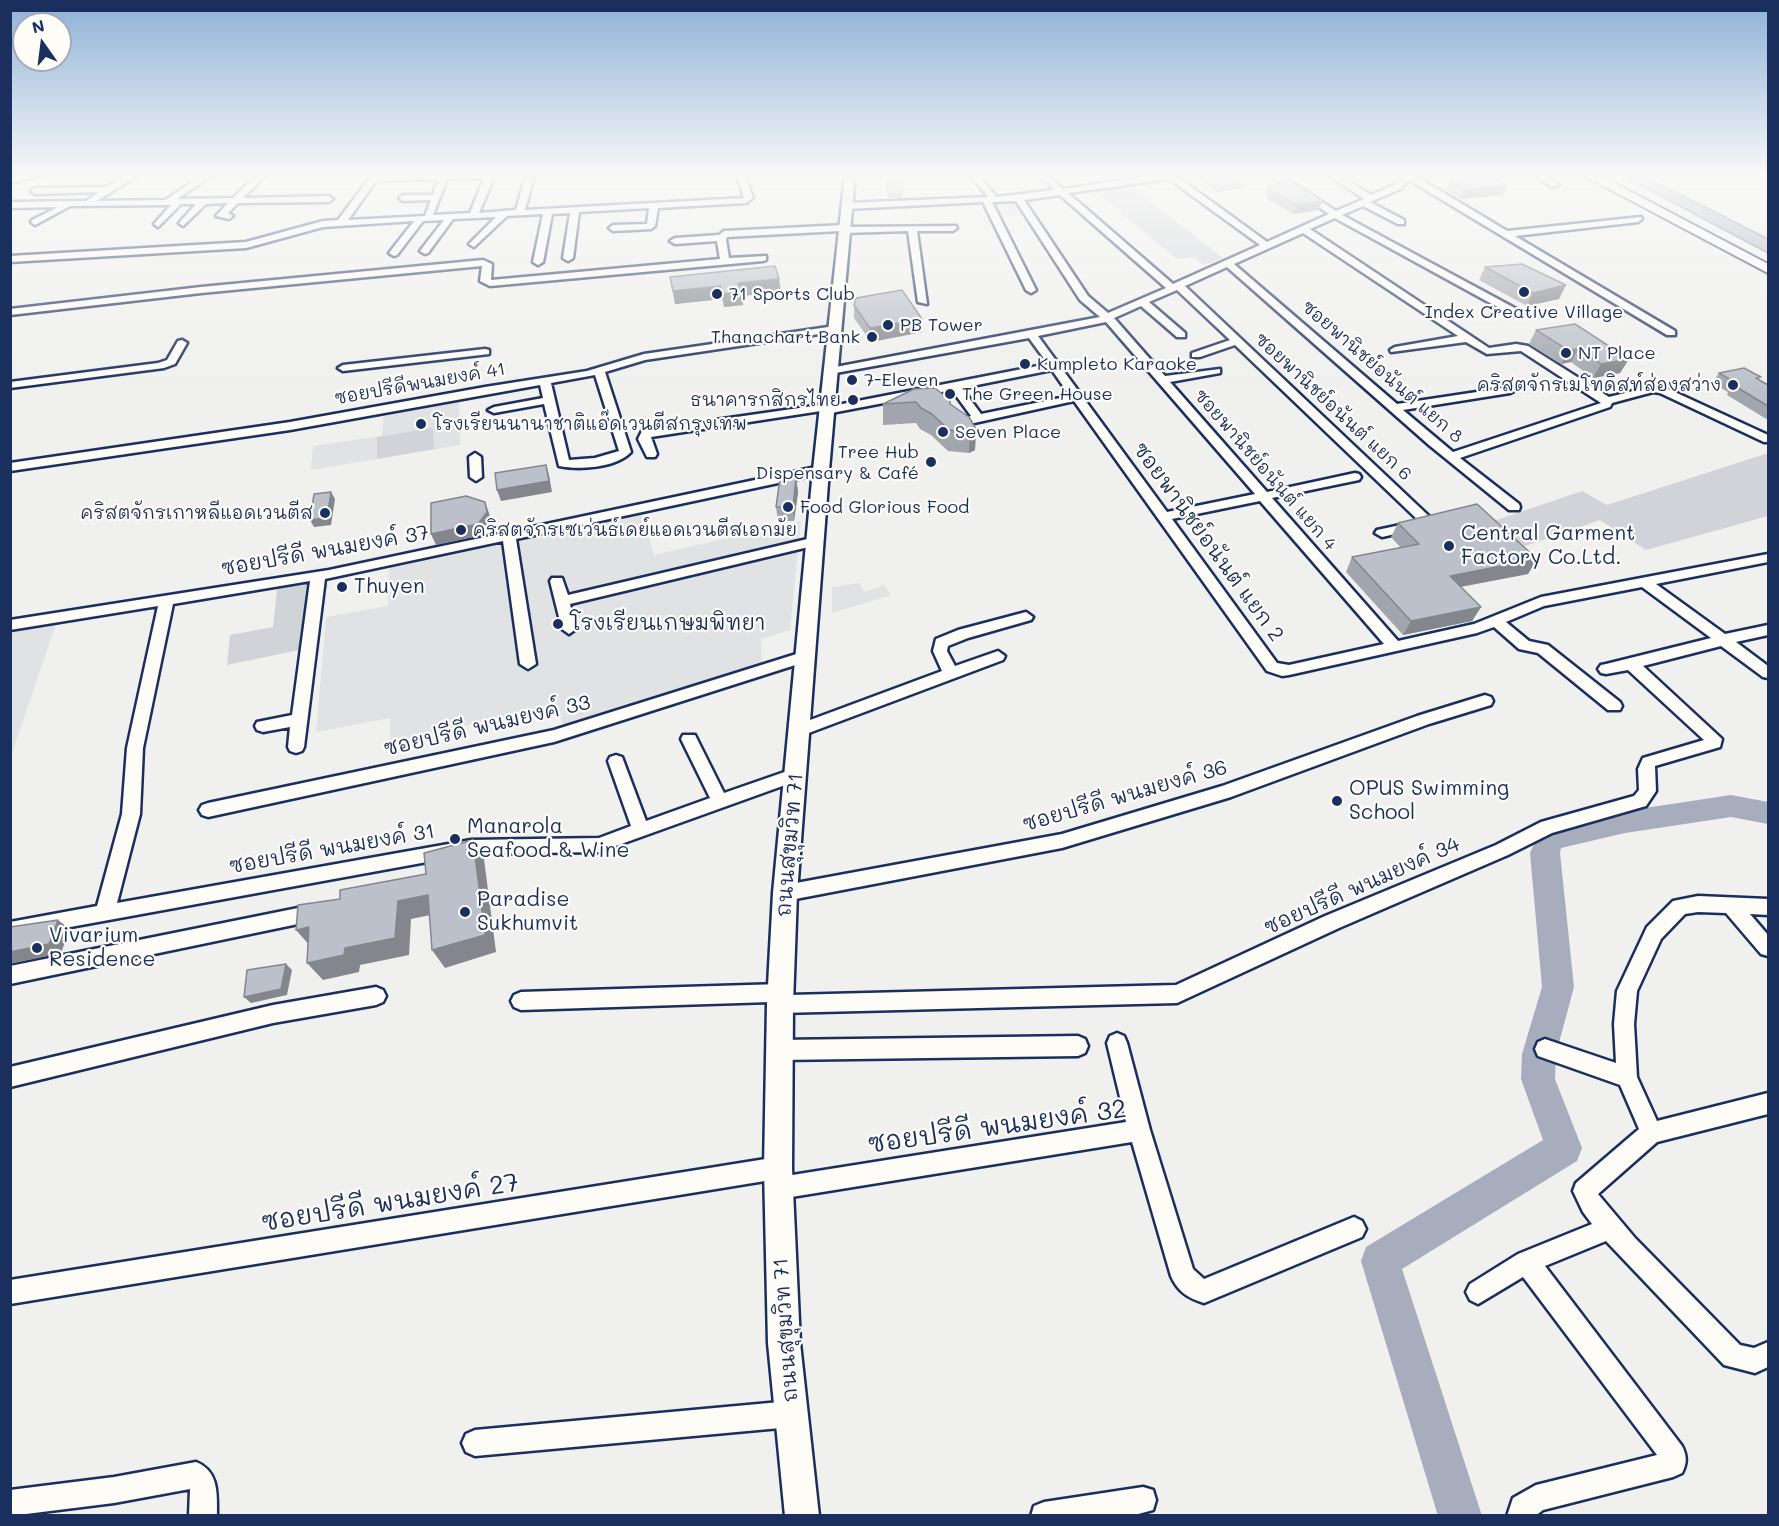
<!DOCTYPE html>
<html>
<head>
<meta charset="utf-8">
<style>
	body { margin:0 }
	#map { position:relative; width:1779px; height:1526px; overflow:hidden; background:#f0f0ee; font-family:Mali,sans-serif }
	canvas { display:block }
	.frame { position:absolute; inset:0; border:12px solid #1b2f5e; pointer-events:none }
	.north { position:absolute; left:12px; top:12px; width:60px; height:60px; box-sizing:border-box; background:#fdfcf7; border:2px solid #a3aaba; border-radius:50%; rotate:346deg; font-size:16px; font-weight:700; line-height:24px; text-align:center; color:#1b2f5e }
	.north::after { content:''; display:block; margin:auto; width:21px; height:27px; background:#1b2f5e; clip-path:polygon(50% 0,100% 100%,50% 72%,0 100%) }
</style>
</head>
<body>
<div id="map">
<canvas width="1779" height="1526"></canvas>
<div class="frame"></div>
<div class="north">N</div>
</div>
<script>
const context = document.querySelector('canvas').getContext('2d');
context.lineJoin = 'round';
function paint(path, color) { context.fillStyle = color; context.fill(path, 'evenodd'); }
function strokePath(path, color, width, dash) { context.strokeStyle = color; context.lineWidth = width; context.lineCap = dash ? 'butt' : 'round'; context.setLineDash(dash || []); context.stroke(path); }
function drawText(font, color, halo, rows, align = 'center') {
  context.font = font + ' Mali,"Playpen Sans Thai",sans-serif'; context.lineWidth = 4.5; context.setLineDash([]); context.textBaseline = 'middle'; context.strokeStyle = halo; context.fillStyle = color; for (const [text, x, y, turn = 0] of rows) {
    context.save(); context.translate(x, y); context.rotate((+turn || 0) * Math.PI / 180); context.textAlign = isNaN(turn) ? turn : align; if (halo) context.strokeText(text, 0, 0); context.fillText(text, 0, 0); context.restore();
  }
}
const built = new Path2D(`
	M 1016,200 L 1026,215 L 999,217 L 991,202 Z
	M 459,400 L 460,445 L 311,470 L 313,446 L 382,436 L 384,411 Z
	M 641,513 L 654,555 L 801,521 L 790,630 L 761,639 L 762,667 L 564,728 L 556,705 L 390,742 L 390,718 L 316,732 L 326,617 L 388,606 L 389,566 Z
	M 859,583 L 864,592 L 884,585 L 891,595 L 832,613 L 832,587 Z
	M 58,618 L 11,756 L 11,625 Z`);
const green = new Path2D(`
	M 1131,186 L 1223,258 L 1204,265 L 1194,257 L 1177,259 L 1094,191 Z
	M 433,428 L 434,449 L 377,459 L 377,437 Z
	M 1768,453 L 1768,516 L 1646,550 L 1600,520 L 1511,551 L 1482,525 L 1582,491 L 1607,505 Z
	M 307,583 L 304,649 L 227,665 L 230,635 L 273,627 L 277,589 Z`);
const water = new Path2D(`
	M 1621,175 L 1642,175 L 1768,239 L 1768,253 Z
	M 1226,176 L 1244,187 L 1217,191 L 1201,179 Z`);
const river = new Path2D(`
	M 1731,795 L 1768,802 L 1768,824 L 1731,817 L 1625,833 L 1561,848 L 1560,853 L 1574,987 L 1556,1054 L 1555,1079 L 1582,1148 L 1577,1161 L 1402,1269 L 1482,1516 L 1438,1516 L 1361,1261 L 1366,1247 L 1543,1140 L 1521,1079 L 1522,1054 L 1542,987 L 1530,853 L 1540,831 L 1625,811 Z`);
const minor = new Path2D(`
	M 25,175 L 43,175 L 10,183 L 10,178 Z
	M 127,175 L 138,175 L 97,201 L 165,200 L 203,175 L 213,175 L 177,199 L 233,198 L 257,175 L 266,175 L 243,198 L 329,196 L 333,199 L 329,202 L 238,203 L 228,213 L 233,216 L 229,219 L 216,216 L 228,203 L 206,204 L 183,226 L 179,223 L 196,204 L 181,204 L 158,227 L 154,224 L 171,205 L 70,206 L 35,225 L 31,222 L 32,220 L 58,207 L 10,208 L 10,202 L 86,201 L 99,192 L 35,194 L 31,191 L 35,188 L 106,187 Z
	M 372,175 L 495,175 L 479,213 L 516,210 L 526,175 L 534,175 L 525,210 L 744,198 L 737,175 L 745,175 L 753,198 L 746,203 L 658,208 L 655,226 L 651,229 L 613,231 L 609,228 L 613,225 L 647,224 L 649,208 L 579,212 L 573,258 L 568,261 L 563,258 L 570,213 L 552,214 L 543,262 L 538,265 L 533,262 L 543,214 L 507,216 L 474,247 L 469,244 L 496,217 L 453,219 L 428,253 L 425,254 L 420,251 L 444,220 L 423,221 L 397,255 L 394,256 L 389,253 L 414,221 L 323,227 L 246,248 L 10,262 L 10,256 L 246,242 L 323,221 L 338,220 ZM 484,178 L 470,213 L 433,215 L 447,179 ZM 438,179 L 433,195 L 403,195 L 399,198 L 403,201 L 431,200 L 425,216 L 348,220 L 376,181 Z
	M 970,175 L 979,175 L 996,197 L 1055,190 L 1038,175 L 1047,175 L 1063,189 L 1157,175 L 1175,175 L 1267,242 L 1329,214 L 1270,175 L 1280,175 L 1336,211 L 1364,199 L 1328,175 L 1339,175 L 1371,195 L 1394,185 L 1404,175 L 1414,175 L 1507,231 L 1641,217 L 1642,219 L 1638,222 L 1515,236 L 1675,331 L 1675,335 L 1667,335 L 1409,180 L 1400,189 L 1370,202 L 1404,220 L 1404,224 L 1398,224 L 1363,206 L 1342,215 L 1522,312 L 1522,316 L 1514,316 L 1335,218 L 1310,229 L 1489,348 L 1516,344 L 1528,346 L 1609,397 L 1653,386 L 1666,388 L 1768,435 L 1768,442 L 1764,442 L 1660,393 L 1653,392 L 1612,403 L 1610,407 L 1460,458 L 1519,504 L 1520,507 L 1519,510 L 1509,510 L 1429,445 L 1227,267 L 1185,286 L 1433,520 L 1431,526 L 1382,537 L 1375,533 L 1377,530 L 1419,521 L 1235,345 L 1200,357 L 1192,357 L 1192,353 L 1230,340 L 1177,290 L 1149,302 L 1185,333 L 1185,337 L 1177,337 L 1141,306 L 1114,318 L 1165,376 L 1220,369 L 1220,373 L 1170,382 L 1267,492 L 1355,473 L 1359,474 L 1361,477 L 1359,480 L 1272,498 L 1398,641 L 1474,624 L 1541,597 L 1768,554 L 1768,562 L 1656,584 L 1725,634 L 1768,625 L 1768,635 L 1736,642 L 1768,666 L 1768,678 L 1763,677 L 1721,646 L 1643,666 L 1722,739 L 1720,747 L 1655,766 L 1656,791 L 1646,806 L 1552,833 L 1508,855 L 1339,928 L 1177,1003 L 780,1013 L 773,1011 L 771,1002 L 521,1010 L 514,1007 L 511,1001 L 514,995 L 521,992 L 781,984 L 788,987 L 790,995 L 1176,985 L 1325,916 L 1496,845 L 1541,822 L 1634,796 L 1639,790 L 1638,769 L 1643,758 L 1704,740 L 1628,670 L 1606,674 L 1601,673 L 1598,669 L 1601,665 L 1606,664 L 1711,638 L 1642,587 L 1544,606 L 1506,622 L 1529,641 L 1548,645 L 1620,702 L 1622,706 L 1620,710 L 1608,710 L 1538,653 L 1519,649 L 1494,627 L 1477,633 L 1289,675 L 1282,676 L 1267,671 L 1074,401 L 956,427 L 950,423 L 952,421 L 971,416 L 952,390 L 826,414 L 821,411 L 651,437 L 657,454 L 655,457 L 647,457 L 638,439 L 642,431 L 646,430 L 827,404 L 832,406 L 1048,364 L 1029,338 L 830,374 L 825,371 L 830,368 L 1100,317 L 1080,300 L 1016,201 L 992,202 L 1036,290 L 1031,293 L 1026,290 L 983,202 L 847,209 L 843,206 L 847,203 L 988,197 ZM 1169,179 L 1260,245 L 1173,284 L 1068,193 ZM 1060,195 L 1166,288 L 1108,313 L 1088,296 L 1024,200 ZM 1303,233 L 1458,336 L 1395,347 L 1390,350 L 1391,352 L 1466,342 L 1487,354 L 1521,351 L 1601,403 L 1453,452 L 1403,410 L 1510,393 L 1516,390 L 1510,387 L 1397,404 L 1234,264 ZM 1106,322 L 1255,494 L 1167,512 L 1038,336 ZM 1052,370 L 1070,396 L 981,414 L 962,388 ZM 1260,501 L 1384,644 L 1289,665 L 1277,663 L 1172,519 Z
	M 1535,175 L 1545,175 L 1559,185 L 1552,187 Z
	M 844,225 L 848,227 L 956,226 L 957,228 L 953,231 L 917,231 L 927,304 L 918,302 L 908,231 L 844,233 L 840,231 L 727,237 L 726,240 L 729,258 L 766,256 L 766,260 L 763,261 L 490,286 L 480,281 L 482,266 L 201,293 L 10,315 L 10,309 L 201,287 L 483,260 L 492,264 L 491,280 L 720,259 L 717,241 L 675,244 L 670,241 L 675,238 L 719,235 L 724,231 Z
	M 835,326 L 840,329 L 839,331 L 645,360 L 605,372 L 631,452 C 616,468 579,470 559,466 L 544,404 L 494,413 L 488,410 L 494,407 L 543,398 L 540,385 L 290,430 L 10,471 L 10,463 L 290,422 L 485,387 L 587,371 L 644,354 ZM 595,375 L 619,451 L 595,458 L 569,460 L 551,383 Z
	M 182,340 L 187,343 L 175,364 L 164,368 L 10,388 L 10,382 L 158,363 L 167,360 L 178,341 Z
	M 485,349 L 489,350 L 489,354 L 343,371 L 338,368 L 343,365 Z
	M 475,453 L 481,457 L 482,477 L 476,481 L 470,477 L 469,457 Z
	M 821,466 L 825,467 L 827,470 L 825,473 L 516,539 L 536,664 L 528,669 L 520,664 L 503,541 L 325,579 L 304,747 L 302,751 L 296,753 L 290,751 L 288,747 L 290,727 L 263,732 L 257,730 L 255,726 L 257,722 L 292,715 L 310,581 L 173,604 L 143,748 L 140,814 L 117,903 L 471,840 L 599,838 L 631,826 L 608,761 L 610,757 L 616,755 L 622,757 L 646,821 L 710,798 L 681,739 L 683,735 L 695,735 L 724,793 L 796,768 L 802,769 L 804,774 L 802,779 L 599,852 L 471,854 L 10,938 L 10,922 L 97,906 L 122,814 L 127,748 L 158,606 L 10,630 L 10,620 L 329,570 Z
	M 816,537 L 823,541 L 821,544 L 570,604 L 576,629 L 569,634 L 562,629 L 550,581 L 552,578 L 562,578 L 568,595 Z
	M 1026,612 L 1033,617 L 1031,620 L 968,638 L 948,646 L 947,651 L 955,666 L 998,651 L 1005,656 L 1003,660 L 806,734 L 794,734 L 792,730 L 794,726 L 942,671 L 933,651 L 936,639 L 958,630 Z
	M 806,651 L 813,656 L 811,660 L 554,742 L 208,817 L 202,815 L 199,810 L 202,805 L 208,803 L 554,730 Z
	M 1485,695 L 1491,697 L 1493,701 L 1491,705 L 1429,724 L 1231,797 L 1062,848 L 785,901 L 779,899 L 776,893 L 779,887 L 785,885 L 1062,834 L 1222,786 L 1417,716 Z
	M 1698,896 L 1768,899 L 1768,915 L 1750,914 L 1768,935 L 1768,956 L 1761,954 L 1726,913 L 1698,912 L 1685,914 L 1661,939 L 1637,991 L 1634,1024 L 1637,1077 L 1657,1121 L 1768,1093 L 1768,1114 L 1657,1142 L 1598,1194 L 1635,1238 L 1740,1345 L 1754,1348 L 1768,1342 L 1768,1367 L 1755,1373 L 1724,1365 L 1606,1241 L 1545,1266 L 1682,1446 C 1687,1456 1687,1463 1682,1473 L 1673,1477 L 1543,1510 L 1535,1516 L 1507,1516 L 1513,1498 L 1536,1485 L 1657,1455 L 1523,1277 L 1478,1304 L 1470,1300 L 1466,1292 L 1470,1284 L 1518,1254 L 1592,1224 L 1583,1212 L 1573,1191 L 1576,1183 L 1639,1129 L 1620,1085 L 1538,1056 L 1535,1049 L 1538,1042 L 1545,1039 L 1616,1063 L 1614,1024 L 1617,991 L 1647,927 L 1673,901 Z
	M 298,908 L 305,910 L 307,916 L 305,922 L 298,924 L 10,984 L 10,966 Z
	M 376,987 L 383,990 L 386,996 L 383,1002 L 376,1005 L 273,1023 L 10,1087 L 10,1067 L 273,1005 Z
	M 1117,1033 L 1124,1036 L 1127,1043 L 1150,1130 L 1193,1269 L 1204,1279 L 1354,1217 L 1362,1221 L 1366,1229 L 1362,1237 L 1204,1303 C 1188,1298 1178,1292 1171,1276 L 1132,1142 L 779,1199 L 771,1196 L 768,1188 L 771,1180 L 10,1304 L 10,1280 L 778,1157 L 786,1160 L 789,1168 L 786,1176 L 1126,1122 L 1107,1043 L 1110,1036 Z
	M 1078,1036 L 1085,1039 L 1088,1046 L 1085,1053 L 1078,1056 L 779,1060 L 772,1057 L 769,1050 L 772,1043 L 779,1040 Z
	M 791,1401 L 800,1405 L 804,1414 L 800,1423 L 791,1427 L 475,1456 L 466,1452 L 462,1443 L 466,1434 L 475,1430 Z
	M 196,1462 C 219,1471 217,1494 217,1516 L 189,1516 L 190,1489 L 114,1503 L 10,1516 L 10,1490 L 114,1477 Z
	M 1143,1487 L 1153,1490 L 1156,1500 L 1153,1510 L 1131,1516 L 1031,1516 L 1034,1506 L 1044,1502 Z`);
const major = new Path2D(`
	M 845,175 L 855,175 L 829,470 L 797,893 L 793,1004 L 792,1168 L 800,1343 L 819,1516 L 785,1516 L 768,1343 L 764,1168 L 767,1004 L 773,893 L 813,470 Z`);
const highway = new Path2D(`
	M 1583,175 L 1599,175 L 1768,264 L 1768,273 Z`);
const wall = new Path2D(`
	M 1450,180 L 1503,195 L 1461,199 L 1446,189 Z
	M 887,182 L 902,182 L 902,198 L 888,199 Z
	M 1268,186 L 1322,201 L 1319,210 L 1293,214 L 1266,198 Z
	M 1485,267 L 1559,299 L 1527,306 L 1479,280 Z
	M 670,277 L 781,292 L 742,296 L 743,305 L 724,307 L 722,299 L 675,304 Z
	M 854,305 L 922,332 L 871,342 L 854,318 Z
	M 1536,330 L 1629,359 L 1620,373 L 1593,378 L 1571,362 L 1561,364 L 1529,344 Z
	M 1719,373 L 1759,380 L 1768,385 L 1768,420 L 1727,395 L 1728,392 L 1712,383 Z
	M 914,389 L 950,404 L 976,429 L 975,450 L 969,453 L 948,451 L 931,435 L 920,429 L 916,423 L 883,425 L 883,404 Z
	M 796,478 L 798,492 L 794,521 L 778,521 L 776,507 Z
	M 1398,523 L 1537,559 L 1528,574 L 1461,587 L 1481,607 L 1472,621 L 1403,635 L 1346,572 L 1352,557 L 1401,548 L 1391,537 Z`);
const shadedWall = new Path2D(`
	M 1507,185 L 1503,195 L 1461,199 L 1465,190 Z
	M 1322,201 L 1319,210 L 1293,214 L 1296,205 Z
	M 779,279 L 781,292 L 742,296 L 743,305 L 724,307 L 723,294 L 738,283 Z
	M 1566,285 L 1559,299 L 1527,306 L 1533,293 Z
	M 720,286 L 722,299 L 675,304 L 673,291 Z
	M 922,319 L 922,332 L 871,342 L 870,328 Z
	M 1578,349 L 1571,362 L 1561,364 L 1568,350 Z
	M 1629,359 L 1620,373 L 1593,378 L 1601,364 Z
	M 976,429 L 975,450 L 969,453 L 970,432 Z
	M 546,465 L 549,475 L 552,492 L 501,501 L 497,490 Z
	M 796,478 L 798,492 L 794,521 L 793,507 Z
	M 331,492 L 335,499 L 331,525 L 314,527 L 310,520 Z
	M 485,502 L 489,513 L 491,523 L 482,535 L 436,545 L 431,534 Z
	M 1537,559 L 1528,574 L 1442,590 L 1450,576 Z
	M 1481,607 L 1472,621 L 1403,635 L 1411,621 Z
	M 473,840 L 484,859 L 496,952 L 445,968 L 432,950 Z
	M 428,895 L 440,913 L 411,919 L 409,955 L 360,965 L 359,972 L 323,980 L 307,963 L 345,948 L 398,901 Z
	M 58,920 L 70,929 L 61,953 L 10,964 L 10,952 Z
	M 309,927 L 312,948 L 296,930 Z
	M 286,964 L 292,970 L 287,995 L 251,1003 L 244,997 Z`);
const building = new Path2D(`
	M 1491,176 L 1507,185 L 1465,190 L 1450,180 Z
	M 887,182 L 902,182 L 902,194 L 888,194 Z
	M 1292,182 L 1322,201 L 1296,205 L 1268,189 L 1272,188 L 1268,186 Z
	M 1522,264 L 1566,285 L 1533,293 L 1485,267 Z
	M 775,266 L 779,279 L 738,283 L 741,292 L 723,294 L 720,286 L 673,291 L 670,277 Z
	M 902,290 L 922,319 L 870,328 L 854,305 L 856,298 Z
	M 1575,324 L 1629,359 L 1601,364 L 1578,349 L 1568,350 L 1536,330 Z
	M 1744,368 L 1761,377 L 1756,378 L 1768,385 L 1768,406 L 1733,385 L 1738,384 L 1719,373 Z
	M 935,388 L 950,400 L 950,404 L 969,417 L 976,429 L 970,432 L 949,430 L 932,414 L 921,408 L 916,402 L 883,404 L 914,389 Z
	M 546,465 L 549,481 L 497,490 L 495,473 Z
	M 780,478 L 796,478 L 793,507 L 776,507 Z
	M 331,492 L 327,518 L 310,520 L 314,494 Z
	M 466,496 L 485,502 L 487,512 L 478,524 L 431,534 L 431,503 Z
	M 1477,504 L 1537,559 L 1450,576 L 1481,607 L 1411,621 L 1352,557 L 1419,544 L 1398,523 Z
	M 473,840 L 485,935 L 432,950 L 428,895 L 398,901 L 395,938 L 345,948 L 344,955 L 307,963 L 309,927 L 296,930 L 298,905 L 340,899 L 340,890 L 426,874 L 424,853 Z
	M 58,920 L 49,944 L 10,952 L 10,927 Z
	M 286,964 L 281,989 L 244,997 L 247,970 Z`);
const markers = [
	[1524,292,6,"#1b2f5e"],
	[717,294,6,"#1b2f5e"],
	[888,325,6,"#1b2f5e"],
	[872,337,6,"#1b2f5e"],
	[1566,353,6,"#1b2f5e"],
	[1025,364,6,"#1b2f5e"],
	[852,380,6,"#1b2f5e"],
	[1733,385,6,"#1b2f5e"],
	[950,394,6,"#1b2f5e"],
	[853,400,6,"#1b2f5e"],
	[421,424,6,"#1b2f5e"],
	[943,432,6,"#1b2f5e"],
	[931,462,6,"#1b2f5e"],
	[788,507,6,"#1b2f5e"],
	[325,513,6,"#1b2f5e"],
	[461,530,6,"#1b2f5e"],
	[1449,546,6,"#1b2f5e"],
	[342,587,6,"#1b2f5e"],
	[558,624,6,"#1b2f5e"],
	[1337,801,6,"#1b2f5e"],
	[455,839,6,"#1b2f5e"],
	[465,912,6,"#1b2f5e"],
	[37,948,6,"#1b2f5e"]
];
const farPoinames = [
	["71 Sports Club",729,294],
	["Index Creative Village",1524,312,"center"],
	["PB Tower",900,325],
	["Thanachart Bank",860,337,"right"],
	["NT Place",1578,353],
	["Kumpleto Karaoke",1037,364],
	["7-Eleven",864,380],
	["คริสตจักรเมโทดิสท์ส่องสว่าง",1721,385,"right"],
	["The Green House",962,394],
	["ธนาคารกสิกรไทย",841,400,"right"],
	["โรงเรียนนานาชาติแอ๊ดเวนตีสกรุงเทพ",433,424],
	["Seven Place",955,432],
	["Tree Hub",919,452,"right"],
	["Dispensary & Café",919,473,"right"],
	["Food Glorious Food",800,507],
	["คริสตจักรเกาหลีแอดเวนตีส",313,513,"right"],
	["คริสตจักรเซเว่นธ์เดย์แอดเวนตีสเอกมัย",473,530]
];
const farStreetnames = [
	["ซอยพานิชย์อนันต์ แยก 8",1382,372,41],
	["ซอยปรีดีพนมยงค์ 41",420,384,-10],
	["ซอยพานิชย์อนันต์ แยก 6",1333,407,43],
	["ซอยพานิชย์อนันต์ แยก 4",1265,470,49]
];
const poiNames = [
	["Central Garment",1461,534],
	["Factory Co.Ltd.",1461,558],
	["Thuyen",354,587],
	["โรงเรียนเกษมพิทยา",570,624],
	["OPUS Swimming",1349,789],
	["School",1349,813],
	["Manarola",467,827],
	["Seafood & Wine",467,851],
	["Paradise",477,900],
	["Sukhumvit",477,924],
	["Vivarium",49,936],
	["Residence",49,960]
];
const streetNames = [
	["ซอยพานิชย์อนันต์ แยก 2",1208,542,54],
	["ซอยปรีดี พนมยงค์ 37",325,551,-10],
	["ซอยปรีดี พนมยงค์ 33",487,726,-13],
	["ซอยปรีดี พนมยงค์ 36",1125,796,-16],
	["ถนนสุขุมวิท 71",790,845,-85],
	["ซอยปรีดี พนมยงค์ 31",332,849,-10],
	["ซอยปรีดี พนมยงค์ 34",1362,886,-24],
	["ถนนสุขุมวิท 71",786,1330,-94]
];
const nearStreetnames = [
	["ซอยปรีดี พนมยงค์ 32",997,1127,-8],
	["ซอยปรีดี พนมยงค์ 27",390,1203,-9]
];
paint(built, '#e0e2e3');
paint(green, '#d0d3d8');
paint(water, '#a7adbd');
strokePath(water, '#6f7b97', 1.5);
paint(river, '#a7adbd');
strokePath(minor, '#1b2f5e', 5);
strokePath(major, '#1b2f5e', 5);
strokePath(highway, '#1b2f5e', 4);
paint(minor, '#fdfcf7');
paint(major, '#fdfcf7');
paint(highway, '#fdfcf7');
paint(wall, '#a1a5ae');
paint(shadedWall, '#83868d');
paint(building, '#bbc0ca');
strokePath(building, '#83868d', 1.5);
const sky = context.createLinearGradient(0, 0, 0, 389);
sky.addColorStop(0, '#8eb1d7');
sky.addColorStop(0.45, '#f8f8f7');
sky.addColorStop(1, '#f8f8f700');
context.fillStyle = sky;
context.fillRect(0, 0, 1779, 389);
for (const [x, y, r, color] of markers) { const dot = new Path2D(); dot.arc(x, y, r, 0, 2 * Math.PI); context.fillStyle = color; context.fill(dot); strokePath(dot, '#fdfcf7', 2); }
drawText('18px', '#1b2f5e', '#fdfcf7', farPoinames, 'left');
drawText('18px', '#1b2f5e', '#fdfcf7', farStreetnames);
drawText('21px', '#1b2f5e', '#fdfcf7', poiNames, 'left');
drawText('21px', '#1b2f5e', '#fdfcf7', streetNames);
drawText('26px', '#1b2f5e', '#fdfcf7', nearStreetnames);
</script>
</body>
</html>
